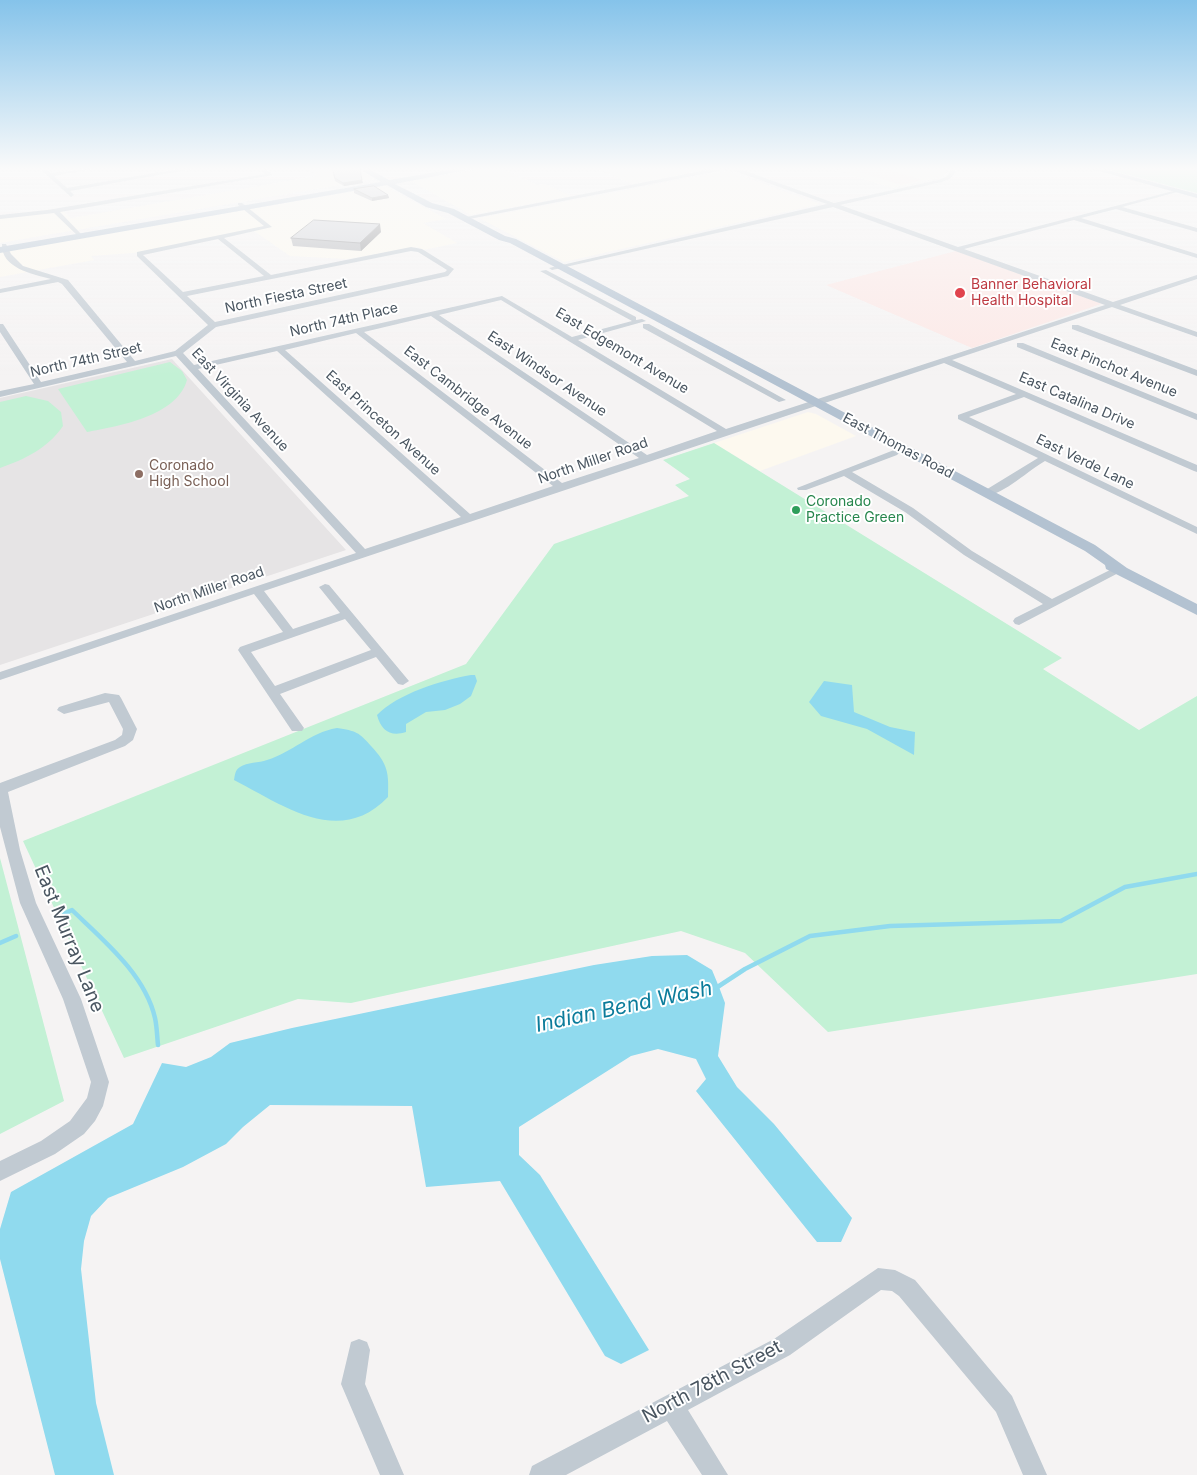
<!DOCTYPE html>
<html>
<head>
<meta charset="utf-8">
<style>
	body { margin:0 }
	canvas { display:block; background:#f5f3f3 }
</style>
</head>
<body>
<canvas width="1197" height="1475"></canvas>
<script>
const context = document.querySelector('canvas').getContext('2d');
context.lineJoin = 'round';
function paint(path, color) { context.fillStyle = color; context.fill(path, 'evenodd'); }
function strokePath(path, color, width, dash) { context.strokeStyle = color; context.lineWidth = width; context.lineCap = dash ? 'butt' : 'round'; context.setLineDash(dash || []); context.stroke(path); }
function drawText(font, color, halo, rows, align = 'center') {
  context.font = font + ' Inter,sans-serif'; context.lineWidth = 4; context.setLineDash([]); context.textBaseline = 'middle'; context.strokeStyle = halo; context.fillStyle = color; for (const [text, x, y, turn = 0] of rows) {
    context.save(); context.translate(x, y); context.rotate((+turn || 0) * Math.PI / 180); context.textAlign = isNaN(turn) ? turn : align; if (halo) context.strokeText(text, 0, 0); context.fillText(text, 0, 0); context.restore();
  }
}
const commercial = new Path2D(`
	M 305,168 L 356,168 L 375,179 L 0,243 L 0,216 L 60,208 L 71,218 L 317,176 Z
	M 485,168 L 502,168 L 537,185 L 544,184 L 572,196 L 471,215 L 411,181 Z
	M 594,168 L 714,168 L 633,184 Z
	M 843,168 L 944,168 L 947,173 L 942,177 L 892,188 L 835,170 Z
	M 727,171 L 820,204 L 564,262 L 479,218 Z
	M 385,186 L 446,219 L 423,223 L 457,243 L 423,250 L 418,247 L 347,259 L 290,256 L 254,231 L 133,253 L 91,256 L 94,260 L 0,277 L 0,252 Z
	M 808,412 L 816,414 L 856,436 L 760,471 L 714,443 Z`);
const education = new Path2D(`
	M 172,359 L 346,550 L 0,665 L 0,398 Z`);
const medical = new Path2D(`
	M 862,168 L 884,168 L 922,180 L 901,185 L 854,170 Z
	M 956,251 L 1100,303 L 1101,304 L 972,348 L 826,285 Z`);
const green = new Path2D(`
	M 1103,168 L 1197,168 L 1197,193 Z
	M 170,362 L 182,371 L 187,380 C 177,416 119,426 87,432 L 58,389 Z
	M 26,396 L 48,401 L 61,412 L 63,426 C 47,449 25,459 0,468 L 0,402 Z
	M 714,443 L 1062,658 L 1043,669 L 1139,730 L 1197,696 L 1197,974 L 828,1032 L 745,953 L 681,931 L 351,1003 L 298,999 L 124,1058 L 23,841 L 466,664 L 554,544 L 689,496 L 675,485 L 690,479 L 663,460 Z
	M 0,858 L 64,1101 L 0,1134 Z`);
const water = new Path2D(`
	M 471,675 L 475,675 L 477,681 L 471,696 L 460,704 L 445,710 L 426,712 L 406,724 L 406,732 C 391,737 381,731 377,715 C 397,694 442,680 471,675 Z
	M 824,681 L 852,685 L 854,712 L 890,727 L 915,732 L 914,755 L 867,729 L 821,716 L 809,702 Z
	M 337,728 C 356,731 359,732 371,746 C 388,764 389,773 388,797 C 339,848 283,805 234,780 C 235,775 235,770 240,767 C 247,762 259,763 267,760 C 293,752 309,733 337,728 Z
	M 687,955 L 712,970 L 719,987 L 725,1003 L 718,1056 L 737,1087 L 774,1124 L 852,1218 L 841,1242 L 817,1242 L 696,1091 L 706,1079 L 696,1059 L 658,1049 L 631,1056 L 519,1127 L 519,1155 L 540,1175 L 649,1350 L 621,1364 L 605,1356 L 500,1181 L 426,1187 L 412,1106 L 270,1105 L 243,1127 L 226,1144 L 183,1167 L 108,1198 L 91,1216 L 84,1241 L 81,1269 L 96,1403 L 114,1475 L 55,1475 L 0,1259 L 0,1229 L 11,1192 L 133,1124 L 162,1063 L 186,1067 L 211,1057 L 230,1043 L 292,1028 L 594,965 L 652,956 Z`);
const stream = new Path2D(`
	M 59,916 L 72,910 C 103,940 145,974 155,1018 C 157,1027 157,1036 158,1045
	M 0,943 L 16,936
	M 716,988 L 745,969 L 810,936 L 890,926 L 1061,921 L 1125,887 L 1197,874`);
const minor = new Path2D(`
	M 39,168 L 45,168 L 51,173 L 98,168 L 54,176 L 67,188 L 184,168 L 198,168 L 70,191 L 74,195 L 71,197 Z
	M 257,168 L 264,168 L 273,175 L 60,212 L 82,235 L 80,238 L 54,213 L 0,219 L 0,215 L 47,210 L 265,174 Z
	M 717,168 L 737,168 L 834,203 L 938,180 L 946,177 L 950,172 L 948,168 L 954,168 L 956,172 L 950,179 L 942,182 L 840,205 L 958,247 L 1177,190 L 1177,192 L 1122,207 L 1197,228 L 1197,232 L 1116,209 L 1081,218 L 1197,254 L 1197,258 L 1074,220 L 964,249 L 1113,302 L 1197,275 L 1197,279 L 1120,305 L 1197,332 L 1197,337 L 1112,307 L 952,360 L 1197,465 L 1197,472 L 1194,471 L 1024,397 L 969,417 L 1197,527 L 1197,534 L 1045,461 C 1030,469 1000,498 984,495 L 984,491 L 1038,458 L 958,419 L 958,415 L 1016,394 L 944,363 L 264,591 L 293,629 L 340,613 L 319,587 L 325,584 L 329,585 L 409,681 L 403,685 L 398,684 L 376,657 L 280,694 L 304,728 L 302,731 L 292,731 L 238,650 L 240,647 L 283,632 L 254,594 L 0,680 L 0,672 L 356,553 L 176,356 L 0,397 L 0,391 L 34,384 L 0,332 L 0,324 L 3,324 L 41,382 L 127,362 L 62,284 L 58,282 L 0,293 L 0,289 L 51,279 C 32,274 1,268 2,244 L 6,244 L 11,254 L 23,266 L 68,280 L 135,361 L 175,351 L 208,325 L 137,256 L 137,252 L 264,226 L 238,205 L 238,203 L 242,203 L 272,227 L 224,238 L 271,275 L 411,247 L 422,249 L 454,269 L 448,276 L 216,327 L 183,353 L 194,365 L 502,296 L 572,337 L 632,321 L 540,271 L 546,270 L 636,317 L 636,320 L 642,319 L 646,321 L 578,340 L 726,429 L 1105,305 L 833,207 L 552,270 L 549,268 L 827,204 L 729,169 L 464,220 L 461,218 ZM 218,239 L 264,276 L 183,292 L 143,255 ZM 411,251 L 418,252 L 447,270 L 445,272 L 215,322 L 187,296 ZM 501,300 L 717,431 L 647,455 L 439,315 ZM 431,316 L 639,458 L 562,483 L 364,332 ZM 356,333 L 553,486 L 470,514 L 285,350 ZM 277,351 L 461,517 L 365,549 L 198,369 ZM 345,619 L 371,650 L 275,686 L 251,652 Z
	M 643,324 L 649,324 L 786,400 L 779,402 L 643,328 Z
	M 1072,325 L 1078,325 L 1197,370 L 1197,376 L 1072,329 Z
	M 1017,343 L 1023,343 L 1197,414 L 1197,420 L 1017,347 Z
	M 894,450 L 899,453 L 897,455 L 852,472 L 913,508 L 972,551 L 1052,599 L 1116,567 L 1120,566 L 1126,569 L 1019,625 L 1015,624 L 1013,621 L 1015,618 L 1043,604 L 964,555 L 905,512 L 844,476 L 806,490 L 798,490 L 797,488 Z
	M 105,693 L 119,695 L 121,698 L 137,729 L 133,740 L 125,746 L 8,792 L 20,850 L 36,903 L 81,999 L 109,1082 L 103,1106 L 95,1121 L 84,1134 L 55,1154 L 0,1181 L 0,1161 L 41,1141 L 70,1121 L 87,1098 L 91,1082 L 63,999 L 20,903 L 0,827 L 0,783 L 115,740 L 122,735 L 123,729 L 109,702 L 64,714 L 57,710 L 59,707 Z
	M 878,1268 L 895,1270 L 915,1280 L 1012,1396 L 1047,1475 L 1023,1475 L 996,1412 L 899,1296 L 892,1291 L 881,1290 L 790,1355 L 688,1410 L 728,1475 L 702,1475 L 667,1421 L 566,1475 L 529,1475 L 532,1466 L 774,1339 Z
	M 359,1339 L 367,1342 L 370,1350 L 365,1384 L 404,1475 L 380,1475 L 341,1384 L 351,1342 Z`);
const major = new Path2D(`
	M 358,168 L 367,168 L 389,180 L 461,168 L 477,168 L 395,184 L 432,203 L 454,209 L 505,236 L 516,239 L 1095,545 L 1127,568 L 1197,604 L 1197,615 L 1106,569 L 1105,565 L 1085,551 L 510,243 L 499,240 L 448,213 L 426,207 L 387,185 L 0,253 L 0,247 L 381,182 Z
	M 1088,168 L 1100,168 L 1197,194 L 1197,198 Z`);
const wall = new Path2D(`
	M 332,168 L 357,168 L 363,183 L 344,186 L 335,181 Z
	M 354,189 L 388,195 L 389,198 L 372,201 L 354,193 Z
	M 381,232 L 361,251 L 293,246 L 291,238 Z`);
const shadedWall = new Path2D(`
	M 362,180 L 363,183 L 344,186 L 343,183 Z
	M 388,195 L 389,198 L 372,201 L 372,198 Z
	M 380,224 L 381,232 L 361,251 L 360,243 Z`);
const building = new Path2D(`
	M 333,168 L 357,168 L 360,170 L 362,180 L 343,183 L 335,178 Z
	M 374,186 L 388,195 L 372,198 L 354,189 Z
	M 314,220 L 380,224 L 360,243 L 291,238 Z`);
const markers = [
	[960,293,6,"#e0444e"],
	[139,474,5,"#8d6e63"],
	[796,510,5,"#2e9e5b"]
];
const farHealthnames = [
	["Banner Behavioral",971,285],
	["Health Hospital",971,301]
];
const farStreetnames = [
	["North Fiesta Street",286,296,-12],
	["North 74th Place",344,320,-13],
	["East Edgemont Avenue",622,351,31],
	["North 74th Street",86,360,-13],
	["East Pinchot Avenue",1114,368,22],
	["East Windsor Avenue",547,374,34],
	["East Cambridge Avenue",468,398,38],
	["East Virginia Avenue",240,400,47],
	["East Catalina Drive",1077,401,23],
	["East Princeton Avenue",383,423,42],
	["East Thomas Road",898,446,28],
	["North Miller Road",593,461,-19],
	["East Verde Lane",1085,462,26],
	["North Miller Road",209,590,-19]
];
const farEducationnames = [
	["Coronado",149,466],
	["High School",149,482]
];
const farLeisurenames = [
	["Coronado",806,502],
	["Practice Green",806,518]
];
const nearStreetnames = [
	["East Murray Lane",69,939,68],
	["North 78th Street",712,1382,-28]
];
const nearWaternames = [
	["Indian Bend Wash",624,1007,-12]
];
paint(commercial, '#fdf9ef');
paint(education, '#e6e4e5');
paint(medical, '#fce8e6');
paint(green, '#c3f1d5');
paint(water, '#90daee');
strokePath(stream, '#90daee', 4.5);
paint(minor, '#c1cad2');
paint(major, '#b3c2d1');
paint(wall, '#b0b2b7');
paint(shadedWall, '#909195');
paint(building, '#cdcfd5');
strokePath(building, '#909195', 1);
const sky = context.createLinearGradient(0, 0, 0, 375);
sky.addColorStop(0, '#85c3ea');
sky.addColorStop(0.45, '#fafafa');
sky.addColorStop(1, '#fafafa00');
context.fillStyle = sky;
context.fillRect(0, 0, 1197, 375);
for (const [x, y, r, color] of markers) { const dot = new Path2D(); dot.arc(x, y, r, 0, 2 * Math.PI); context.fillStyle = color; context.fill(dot); strokePath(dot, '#fff', 2); }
drawText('14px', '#be3a42', '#fff', farHealthnames, 'left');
drawText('14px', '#4a5661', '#fff', farStreetnames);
drawText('14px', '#785e54', '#fff', farEducationnames, 'left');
drawText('14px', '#27864d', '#fff', farLeisurenames, 'left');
drawText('19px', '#4a5661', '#fff', nearStreetnames);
drawText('italic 21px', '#0c7c9b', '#fff', nearWaternames);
</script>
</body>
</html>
